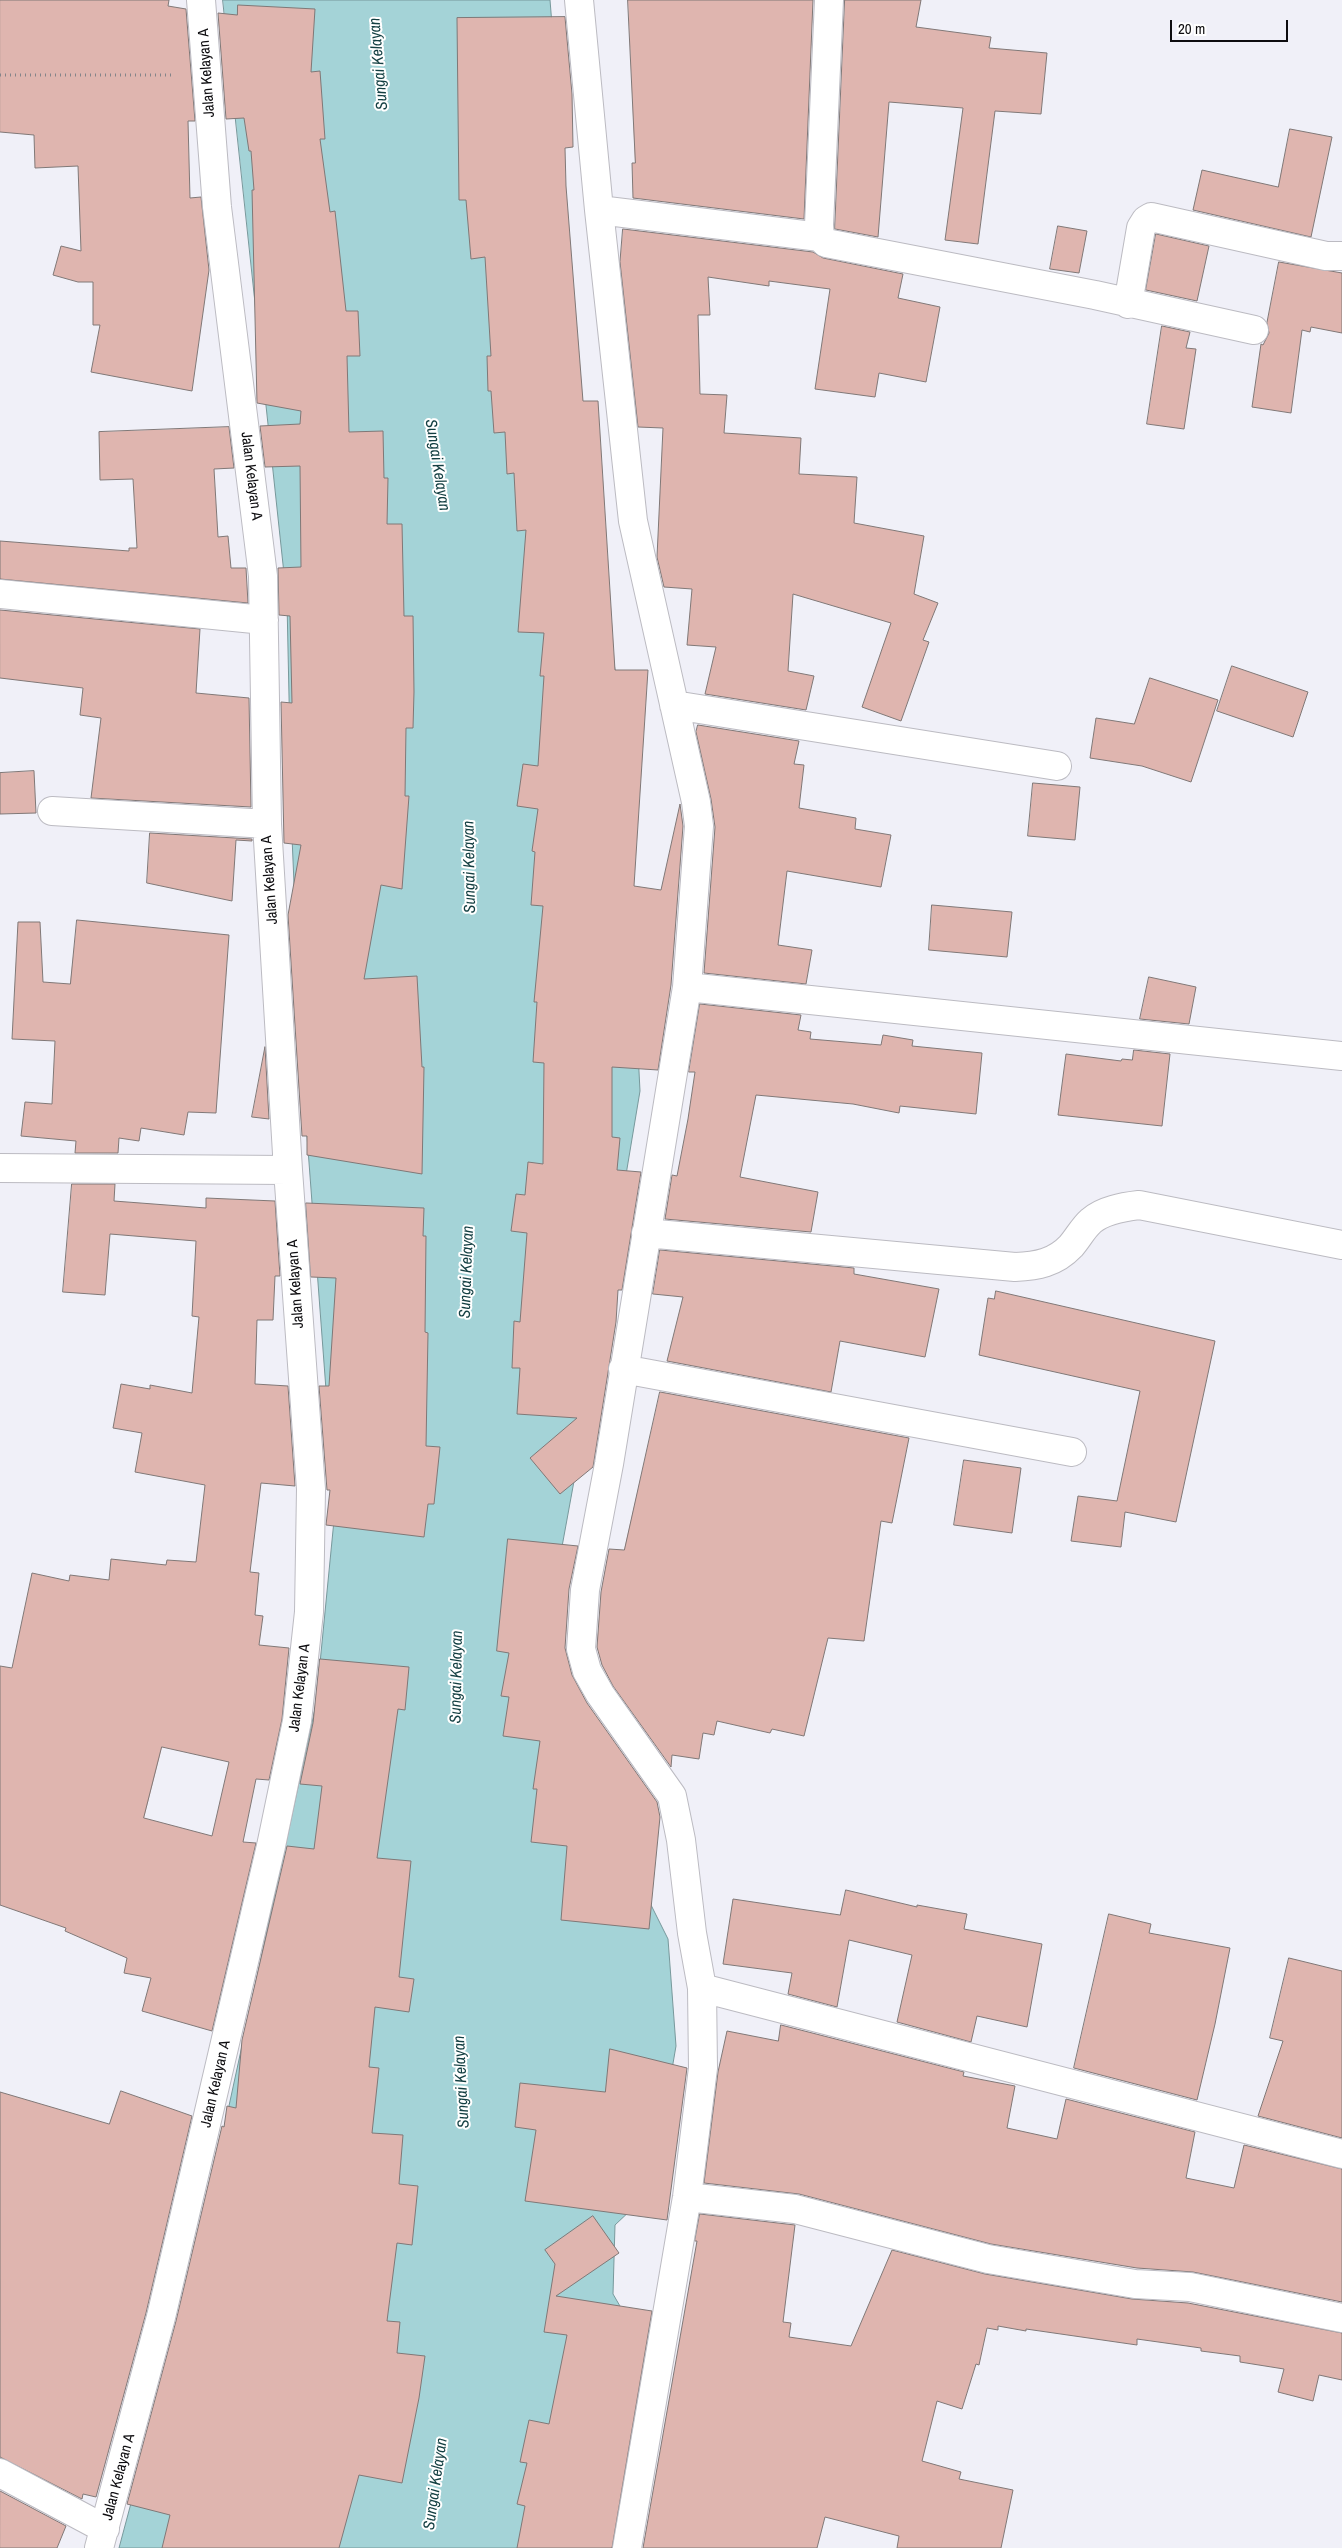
<!DOCTYPE html>
<html>
<head>
<meta charset="utf-8">
<style>
	body { margin:0 }
	#map { position:relative; width:1342px; height:2548px; overflow:hidden; background:#f0f0f8; font-family:"Archivo Narrow",sans-serif }
	canvas { display:block }
	.scale { position:absolute; left:1170px; top:20px; width:118px; height:22px; box-sizing:border-box; border:2px solid #0e0d10; border-top:0; padding-left:6px; font-size:15px; line-height:18px; white-space:nowrap; color:#0e0d10; -webkit-text-stroke:4px #fff; paint-order:stroke }
</style>
</head>
<body>
<div id="map">
<canvas width="1342" height="2548"></canvas>
<div class="scale">20 m</div>
</div>
<script>
const context = document.querySelector('canvas').getContext('2d');
context.lineJoin = 'round';
function paint(path, color) { context.fillStyle = color; context.fill(path, 'evenodd'); }
function strokePath(path, color, width, dash) { context.strokeStyle = color; context.lineWidth = width; context.lineCap = dash ? 'butt' : 'round'; context.setLineDash(dash || []); context.stroke(path); }
function drawText(font, color, halo, rows, align = 'center') {
  context.font = font + ' "Archivo Narrow",sans-serif'; context.lineWidth = 4; context.setLineDash([]); context.textBaseline = 'middle'; context.strokeStyle = halo; context.fillStyle = color; for (const [text, x, y, turn = 0] of rows) {
    context.save(); context.translate(x, y); context.rotate((+turn || 0) * Math.PI / 180); context.textAlign = isNaN(turn) ? turn : align; if (halo) context.strokeText(text, 0, 0); context.fillText(text, 0, 0); context.restore();
  }
}
const water = new Path2D(`
	M 223,0 L 550,0 L 593,536 L 620,700 L 640,1091 L 583,1432 L 544,1645 L 558,1719 L 668,1939 L 676,2046 L 651,2191 L 615,2225 L 613,2294 L 628,2320 L 586,2548 L 119,2548 L 193,2272 L 316,1704 L 335,1510 L 302,1069 L 292,837 L 287,602 Z`);
const building = new Path2D(`
	M 0,0 L 169,0 L 168,6 L 186,9 L 195,121 L 188,121 L 190,198 L 201,197 L 209,270 L 192,391 L 91,372 L 100,325 L 93,325 L 93,282 L 78,282 L 53,275 L 61,246 L 81,251 L 78,166 L 35,168 L 34,135 L 0,132 Z
	M 628,0 L 813,0 L 804,219 L 633,198 L 632,163 L 635,163 Z
	M 845,0 L 921,0 L 916,27 L 991,37 L 989,48 L 1047,53 L 1041,114 L 995,111 L 978,244 L 945,240 L 963,108 L 889,102 L 878,237 L 835,229 Z
	M 238,5 L 315,9 L 311,72 L 320,71 L 325,139 L 320,139 L 330,212 L 335,211 L 346,311 L 358,311 L 360,356 L 347,356 L 349,432 L 383,431 L 384,478 L 388,478 L 387,524 L 402,524 L 404,616 L 413,616 L 414,692 L 413,728 L 406,728 L 405,796 L 409,796 L 402,889 L 381,885 L 364,979 L 417,976 L 422,1067 L 424,1067 L 422,1174 L 307,1155 L 307,1136 L 302,1136 L 288,915 L 301,845 L 284,843 L 281,702 L 292,703 L 290,616 L 279,615 L 278,568 L 301,567 L 300,466 L 265,467 L 260,426 L 300,424 L 301,411 L 257,403 L 252,190 L 254,190 L 251,151 L 249,151 L 244,118 L 226,119 L 218,13 L 237,15 Z
	M 565,17 L 572,94 L 573,147 L 565,148 L 566,186 L 583,401 L 598,401 L 615,670 L 648,670 L 634,886 L 661,890 L 680,804 L 683,826 L 671,985 L 658,1070 L 612,1067 L 612,1137 L 620,1138 L 617,1170 L 641,1172 L 622,1290 L 618,1290 L 616,1322 L 594,1461 L 593,1467 L 560,1494 L 530,1458 L 577,1418 L 517,1414 L 520,1368 L 512,1368 L 514,1321 L 520,1322 L 527,1233 L 511,1231 L 516,1194 L 525,1195 L 528,1162 L 543,1164 L 544,1063 L 533,1062 L 537,1002 L 534,1002 L 543,906 L 531,905 L 535,852 L 532,851 L 538,809 L 517,806 L 523,764 L 538,766 L 544,676 L 540,676 L 544,633 L 518,632 L 526,530 L 517,531 L 514,473 L 507,474 L 505,432 L 494,433 L 491,391 L 488,391 L 487,356 L 491,356 L 485,257 L 471,259 L 466,200 L 459,200 L 457,18 Z
	M 1290,129 L 1332,137 L 1311,237 L 1193,210 L 1202,170 L 1278,187 Z
	M 1058,226 L 1087,231 L 1079,273 L 1050,269 Z
	M 623,229 L 813,252 L 823,258 L 903,274 L 898,298 L 940,307 L 926,382 L 879,373 L 875,397 L 815,389 L 830,289 L 769,281 L 769,286 L 708,277 L 710,315 L 698,315 L 700,394 L 727,395 L 724,433 L 801,438 L 799,474 L 857,477 L 854,523 L 924,536 L 914,594 L 938,603 L 923,640 L 929,642 L 901,721 L 862,707 L 891,623 L 793,594 L 788,671 L 814,676 L 806,710 L 705,694 L 716,647 L 687,645 L 692,589 L 664,587 L 657,557 L 663,428 L 638,427 L 620,262 Z
	M 1156,234 L 1209,246 L 1197,301 L 1146,290 Z
	M 1279,262 L 1342,273 L 1342,333 L 1311,327 L 1310,332 L 1302,330 L 1291,413 L 1252,407 L 1261,344 L 1263,345 L 1269,333 L 1267,323 Z
	M 1162,326 L 1190,332 L 1186,348 L 1196,349 L 1184,429 L 1147,424 Z
	M 229,427 L 234,468 L 214,469 L 218,537 L 228,536 L 231,568 L 246,568 L 248,603 L 0,579 L 0,541 L 129,551 L 129,548 L 137,548 L 133,479 L 100,480 L 99,432 Z
	M 0,610 L 200,629 L 196,693 L 249,698 L 251,807 L 91,798 L 101,718 L 80,715 L 83,688 L 0,678 Z
	M 1232,666 L 1308,692 L 1293,737 L 1217,711 Z
	M 1150,678 L 1218,700 L 1191,782 L 1142,766 L 1090,758 L 1096,718 L 1134,724 Z
	M 698,725 L 799,741 L 794,764 L 804,765 L 799,808 L 856,818 L 855,829 L 891,835 L 881,887 L 787,871 L 778,945 L 812,950 L 806,984 L 704,973 L 715,827 L 711,799 L 696,732 Z
	M 34,771 L 36,813 L 0,814 L 0,773 Z
	M 1033,783 L 1080,787 L 1075,840 L 1028,836 Z
	M 150,833 L 252,839 L 252,841 L 236,840 L 232,901 L 147,883 Z
	M 932,905 L 1012,912 L 1007,957 L 929,950 Z
	M 77,920 L 229,935 L 216,1113 L 188,1112 L 184,1135 L 141,1128 L 139,1141 L 119,1138 L 118,1153 L 75,1153 L 76,1141 L 21,1136 L 25,1102 L 52,1104 L 55,1041 L 12,1039 L 18,922 L 40,922 L 43,982 L 70,984 Z
	M 1149,977 L 1196,987 L 1189,1024 L 1140,1019 Z
	M 700,1004 L 801,1015 L 798,1030 L 811,1032 L 810,1039 L 881,1045 L 883,1035 L 913,1040 L 912,1046 L 982,1053 L 976,1114 L 900,1106 L 899,1113 L 853,1104 L 756,1095 L 740,1177 L 818,1192 L 811,1232 L 665,1219 L 672,1175 L 677,1176 L 688,1119 L 695,1072 L 689,1072 Z
	M 265,1047 L 269,1119 L 252,1117 Z
	M 1134,1050 L 1170,1054 L 1162,1126 L 1058,1115 L 1066,1054 L 1121,1061 L 1122,1059 L 1132,1060 Z
	M 72,1184 L 115,1184 L 114,1201 L 206,1208 L 206,1198 L 275,1201 L 280,1276 L 275,1276 L 273,1320 L 257,1320 L 255,1384 L 288,1386 L 295,1486 L 261,1483 L 250,1572 L 259,1573 L 255,1615 L 263,1616 L 259,1645 L 289,1648 L 282,1719 L 269,1780 L 256,1779 L 243,1842 L 256,1843 L 212,2031 L 142,2011 L 151,1978 L 124,1973 L 127,1958 L 65,1931 L 66,1928 L 0,1905 L 0,1666 L 12,1668 L 32,1573 L 69,1581 L 70,1575 L 109,1580 L 111,1559 L 166,1565 L 167,1560 L 196,1562 L 205,1485 L 135,1472 L 142,1433 L 113,1428 L 121,1384 L 150,1389 L 150,1385 L 192,1393 L 199,1317 L 192,1316 L 196,1241 L 110,1234 L 105,1295 L 63,1292 ZM 162,1747 L 229,1762 L 212,1836 L 144,1818 Z
	M 306,1203 L 424,1208 L 423,1236 L 426,1236 L 425,1332 L 428,1333 L 426,1446 L 440,1447 L 434,1504 L 428,1504 L 424,1537 L 326,1525 L 330,1490 L 327,1490 L 319,1386 L 329,1386 L 336,1278 L 311,1277 Z
	M 660,1250 L 854,1268 L 854,1274 L 939,1289 L 925,1357 L 840,1341 L 831,1392 L 667,1361 L 683,1297 L 653,1294 Z
	M 996,1291 L 1215,1341 L 1176,1522 L 1125,1512 L 1121,1547 L 1071,1541 L 1078,1496 L 1117,1501 L 1140,1391 L 979,1355 L 988,1298 L 994,1299 Z
	M 660,1392 L 909,1438 L 892,1523 L 881,1521 L 864,1641 L 828,1638 L 804,1736 L 772,1729 L 770,1733 L 717,1721 L 714,1735 L 703,1733 L 699,1759 L 672,1755 L 671,1767 L 613,1686 L 602,1665 L 597,1647 L 601,1592 L 609,1549 L 624,1550 Z
	M 964,1460 L 1021,1468 L 1012,1533 L 954,1525 Z
	M 508,1539 L 578,1546 L 569,1589 L 565,1648 L 572,1675 L 587,1703 L 657,1802 L 660,1817 L 649,1929 L 561,1920 L 567,1846 L 531,1842 L 537,1789 L 533,1789 L 540,1741 L 503,1736 L 509,1697 L 501,1696 L 509,1653 L 497,1651 Z
	M 320,1659 L 409,1667 L 405,1710 L 398,1709 L 377,1858 L 411,1861 L 399,1977 L 414,1979 L 409,2012 L 375,2007 L 369,2067 L 379,2068 L 372,2133 L 403,2135 L 399,2184 L 418,2186 L 412,2245 L 397,2243 L 387,2321 L 400,2322 L 397,2353 L 425,2356 L 419,2398 L 402,2483 L 359,2475 L 339,2548 L 162,2548 L 170,2515 L 127,2504 L 176,2321 L 222,2126 L 224,2127 L 227,2106 L 236,2108 L 242,2040 L 287,1846 L 314,1849 L 322,1786 L 300,1784 L 313,1723 Z
	M 846,1890 L 917,1907 L 917,1905 L 967,1914 L 964,1929 L 1042,1944 L 1027,2027 L 977,2016 L 971,2042 L 897,2022 L 912,1955 L 849,1940 L 837,2007 L 788,1994 L 792,1973 L 723,1964 L 733,1899 L 840,1915 Z
	M 1109,1914 L 1151,1924 L 1149,1933 L 1230,1948 L 1215,2024 L 1197,2100 L 1074,2068 Z
	M 1289,1958 L 1342,1971 L 1342,2138 L 1258,2116 L 1283,2041 L 1270,2038 Z
	M 781,2025 L 964,2072 L 963,2076 L 1015,2086 L 1007,2128 L 1057,2139 L 1066,2099 L 1195,2132 L 1186,2178 L 1234,2188 L 1244,2145 L 1342,2169 L 1342,2302 L 1193,2272 L 1137,2268 L 991,2244 L 799,2194 L 704,2183 L 718,2072 L 727,2031 L 778,2041 Z
	M 610,2049 L 687,2068 L 667,2220 L 525,2201 L 536,2130 L 515,2127 L 520,2083 L 605,2092 Z
	M 121,2091 L 192,2116 L 146,2313 L 96,2497 L 83,2494 L 82,2499 L 0,2457 L 0,2092 L 109,2124 Z
	M 700,2214 L 795,2225 L 783,2322 L 791,2323 L 789,2337 L 851,2346 L 892,2250 L 985,2274 L 1132,2299 L 1188,2303 L 1342,2333 L 1342,2380 L 1319,2375 L 1313,2401 L 1278,2392 L 1284,2369 L 1240,2362 L 1240,2356 L 1201,2351 L 1201,2348 L 1137,2339 L 1137,2345 L 1026,2329 L 1026,2331 L 998,2326 L 998,2330 L 987,2328 L 979,2365 L 976,2364 L 962,2409 L 937,2401 L 922,2461 L 961,2472 L 959,2479 L 1013,2490 L 1001,2548 L 897,2548 L 899,2536 L 825,2517 L 817,2548 L 643,2548 L 697,2241 L 695,2241 Z
	M 593,2216 L 619,2253 L 556,2296 L 652,2311 L 612,2548 L 517,2548 L 525,2506 L 517,2504 L 527,2463 L 520,2462 L 529,2420 L 549,2424 L 567,2335 L 544,2332 L 555,2264 L 545,2250 Z
	M 0,2491 L 66,2526 L 57,2548 L 0,2548 Z`);
const path = new Path2D(`
	M 0,75 L 172,75`);
const minor = new Path2D(`
	M 579,0 L 599,210 L 633,521 L 696,802 L 699,826 L 687,987 L 609,1464 L 585,1590 L 581,1649 L 587,1671 L 600,1694 L 672,1796 L 681,1840 L 692,1933 L 702,1988 L 703,2068 L 687,2197 L 627,2548
	M 829,0 L 819,225 L 820,237 L 826,243 L 1095,295 L 1254,330
	M 599,210 L 820,237
	M 1128,304 L 1141,228 L 1146,220 L 1151,217 L 1326,256 L 1342,256
	M 0,594 L 264,620
	M 674,705 L 1057,766
	M 52,811 L 267,824
	M 687,987 L 1342,1056
	M 0,1168 L 288,1170
	M 646,1233 L 1015,1267 C 1037,1266 1055,1263 1071,1246 C 1078,1238 1083,1228 1091,1221 C 1103,1210 1123,1207 1139,1205 L 1342,1245
	M 623,1369 L 1072,1452
	M 702,1988 L 1342,2154
	M 687,2197 L 795,2209 L 988,2259 L 1135,2284 L 1190,2287 L 1342,2318
	M 0,2473 L 105,2529
	M 99,2548 L 161,2317 L 271,1846 L 297,1721 L 309,1612 L 311,1489 L 288,1170 L 267,824 L 263,576 L 217,207 L 201,0`);
const streetNames = [
	["Jalan Kelayan A",207,73,-94],
	["Jalan Kelayan A",251,476,83],
	["Jalan Kelayan A",270,880,-94],
	["Jalan Kelayan A",296,1284,-94],
	["Jalan Kelayan A",300,1688,-83],
	["Jalan Kelayan A",216,2084,-77],
	["Jalan Kelayan A",119,2477,-75]
];
const waterNames = [
	["Sungai Kelayan",379,64,-95],
	["Sungai Kelayan",437,465,81],
	["Sungai Kelayan",470,867,-91],
	["Sungai Kelayan",467,1272,-88],
	["Sungai Kelayan",457,1677,-89],
	["Sungai Kelayan",462,2082,-93],
	["Sungai Kelayan",436,2484,-82]
];
paint(water, '#a4d3d7');
strokePath(water, '#77989b', 1);
paint(building, '#dfb5af');
strokePath(building, '#807877', 1);
strokePath(minor, '#bcbbc2', 30);
strokePath(path, '#848489', 3, [1, 4]);
strokePath(minor, '#fff', 28);
drawText('15px', '#0e0d10', '#fff', streetNames);
drawText('italic 16px', '#133f42', '#fff', waterNames);
</script>
</body>
</html>
